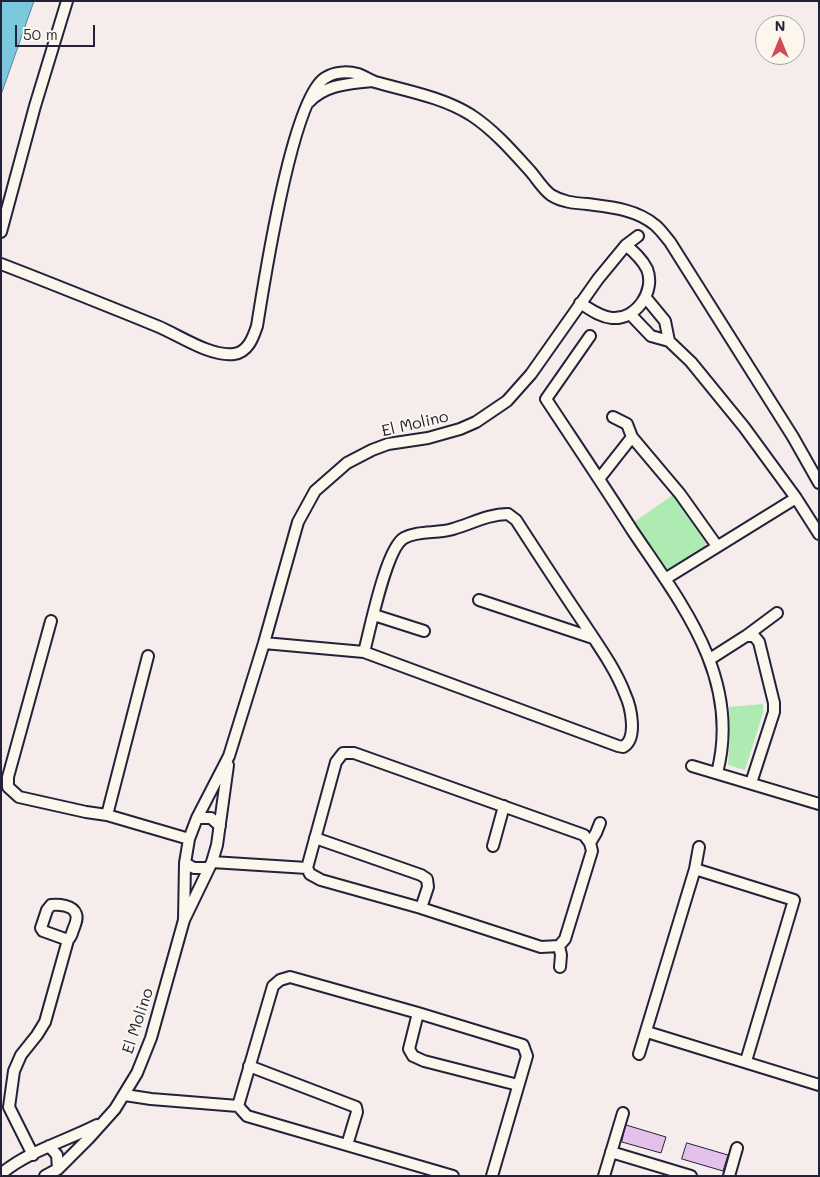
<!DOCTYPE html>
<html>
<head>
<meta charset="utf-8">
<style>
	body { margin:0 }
	#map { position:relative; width:820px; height:1177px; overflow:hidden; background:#f6ecec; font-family:Mali,sans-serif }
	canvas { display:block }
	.frame { position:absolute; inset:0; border:2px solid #22223b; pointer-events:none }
	.north { position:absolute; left:755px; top:15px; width:50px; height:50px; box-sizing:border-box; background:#fbf7ec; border:1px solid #a4a2a5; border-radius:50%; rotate:0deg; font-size:14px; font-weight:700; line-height:20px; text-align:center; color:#22223b }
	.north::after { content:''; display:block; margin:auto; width:18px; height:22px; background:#d1495b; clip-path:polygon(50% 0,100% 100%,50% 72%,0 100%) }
	.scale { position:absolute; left:15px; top:25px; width:80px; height:22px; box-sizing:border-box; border:2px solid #22223b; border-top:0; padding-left:6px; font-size:15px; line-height:18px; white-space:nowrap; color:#22223b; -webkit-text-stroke:4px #fbf7ec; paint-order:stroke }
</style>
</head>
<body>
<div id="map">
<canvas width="820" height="1177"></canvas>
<div class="frame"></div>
<div class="north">N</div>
<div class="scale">50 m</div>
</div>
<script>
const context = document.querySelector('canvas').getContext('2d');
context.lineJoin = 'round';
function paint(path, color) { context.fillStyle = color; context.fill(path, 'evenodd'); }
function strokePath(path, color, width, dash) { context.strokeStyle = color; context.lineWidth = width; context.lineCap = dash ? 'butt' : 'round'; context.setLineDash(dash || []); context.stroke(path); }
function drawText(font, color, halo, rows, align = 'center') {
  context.font = font + ' Mali,sans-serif'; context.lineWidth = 4; context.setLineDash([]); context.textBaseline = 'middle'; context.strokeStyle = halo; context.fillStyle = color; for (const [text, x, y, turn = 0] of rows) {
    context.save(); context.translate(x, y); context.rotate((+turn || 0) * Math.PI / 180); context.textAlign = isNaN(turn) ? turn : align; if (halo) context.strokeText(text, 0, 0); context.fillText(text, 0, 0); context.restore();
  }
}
const green = new Path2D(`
	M 673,495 L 706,543 L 705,548 L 668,573 L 634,522 Z
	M 763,704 L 763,713 L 745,770 L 728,765 L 730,739 L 729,707 Z`);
const water = new Path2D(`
	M 1,1 L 34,1 L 1,95 Z`);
const building = new Path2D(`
	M 626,1125 L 666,1137 L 661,1153 L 622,1142 Z
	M 687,1143 L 728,1155 L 723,1171 L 682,1159 Z`);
const street = new Path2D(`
	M 309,102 C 326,84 349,84 372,81
	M 1,232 L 35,106 L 67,1
	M 1,264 C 53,284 105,305 157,326 C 179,335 210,357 234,354 C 248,352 253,338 257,326 C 264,283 292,98 325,78 C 334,72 347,71 358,74 C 364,76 369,80 375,82 C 407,91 442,97 471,115 C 494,130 513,152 531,172 C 537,179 543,189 551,195 C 562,202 574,203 587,204 C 610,207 636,209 655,225 C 660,229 665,236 670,242 L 793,437 L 819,483
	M 646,298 L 665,321 L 669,341
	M 580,303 C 590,309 600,317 612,318 C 636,320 656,291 647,269 C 642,259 634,252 626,245
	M 630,314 L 651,336 L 669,341 L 691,362 L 744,427 L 796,498 L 819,534
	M 590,336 L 546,399 C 575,443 604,486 632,530 C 681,603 742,678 717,773
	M 613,417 L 627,424 L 632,437
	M 599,479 L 632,437 L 680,494 L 717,546
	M 665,579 L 796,498
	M 479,600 L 593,638
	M 374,615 L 424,631
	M 51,621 L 8,777 L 8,787 L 19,797 L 86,812 L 107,815 L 189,839
	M 746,636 L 777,613
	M 264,643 L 364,652 L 618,746 L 623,747 C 638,739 631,707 625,694 C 615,668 598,645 583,622 C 560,588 538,554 516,520 L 508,514 C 488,514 471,524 453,529 C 437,534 419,530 404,538 C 386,548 370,630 364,652
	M 710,659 L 746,636 L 754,636 L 759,642 L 774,703 L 774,712 L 751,783
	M 343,753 L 354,753 L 584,835 L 590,843 L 592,851 L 565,939 L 559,946 L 541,947 L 421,908 L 321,880 L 310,874 L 307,868 L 336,762 Z
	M 692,766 L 819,804
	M 107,815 L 148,656
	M 197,818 L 211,818 L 220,826
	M 315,838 L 421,875 L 427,879 L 428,887 L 421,908
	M 590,843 L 596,833 L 600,823
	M 493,846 L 504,806
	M 212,862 L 307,868
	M 185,863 L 194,868 L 209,868
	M 695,869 L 794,900 L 746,1061
	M 184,920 L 185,863 L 189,839 L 197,818 L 229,756 L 264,643 L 298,522 L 315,491 L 347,463 L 372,450 L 388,444 L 428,438 L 460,429 L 476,422 L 507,401 L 531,374 L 598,279 L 626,245 L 638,236
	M 559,946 L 561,955 L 560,967
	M 418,1013 L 409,1049 L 413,1056 L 424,1061 L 518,1085
	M 647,1032 L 819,1085
	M 639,1054 L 695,869 L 699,847
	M 249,1066 L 356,1107 L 357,1112 L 347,1145
	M 125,1095 L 151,1099 L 238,1106 L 247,1116 L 453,1176
	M 238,1106 L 273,986 L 280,980 L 290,977 L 418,1013 L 523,1045 L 527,1056 L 492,1176
	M 49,1146 L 57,1155 L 58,1169
	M 611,1152 L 691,1176
	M 33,1155 L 9,1107 L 14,1071 L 21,1055 L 37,1035 L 45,1022 L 68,940 C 71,937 72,934 73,930 C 75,925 78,919 76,914 C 73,905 58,904 51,905 L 47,910 L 41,928 L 43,931 L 68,940
	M 1,1174 C 28,1151 66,1141 97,1125
	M 45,1176 L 58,1169 L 89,1138 L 115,1109 L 137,1073 L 151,1038 L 184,920 L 212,862 L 217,845 L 228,765
	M 604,1176 L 623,1113
	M 729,1176 L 737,1148`);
const streetNames = [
	["El Molino",415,424,-13],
	["El Molino",138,1021,-72]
];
paint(green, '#adebb2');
paint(water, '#7bc7db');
strokePath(water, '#57859b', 1);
paint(building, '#e4c1eb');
strokePath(building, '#22223b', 1);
strokePath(street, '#22223b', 14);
strokePath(street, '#fbf7ec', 10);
drawText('16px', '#22223b', '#fbf7ec', streetNames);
</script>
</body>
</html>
